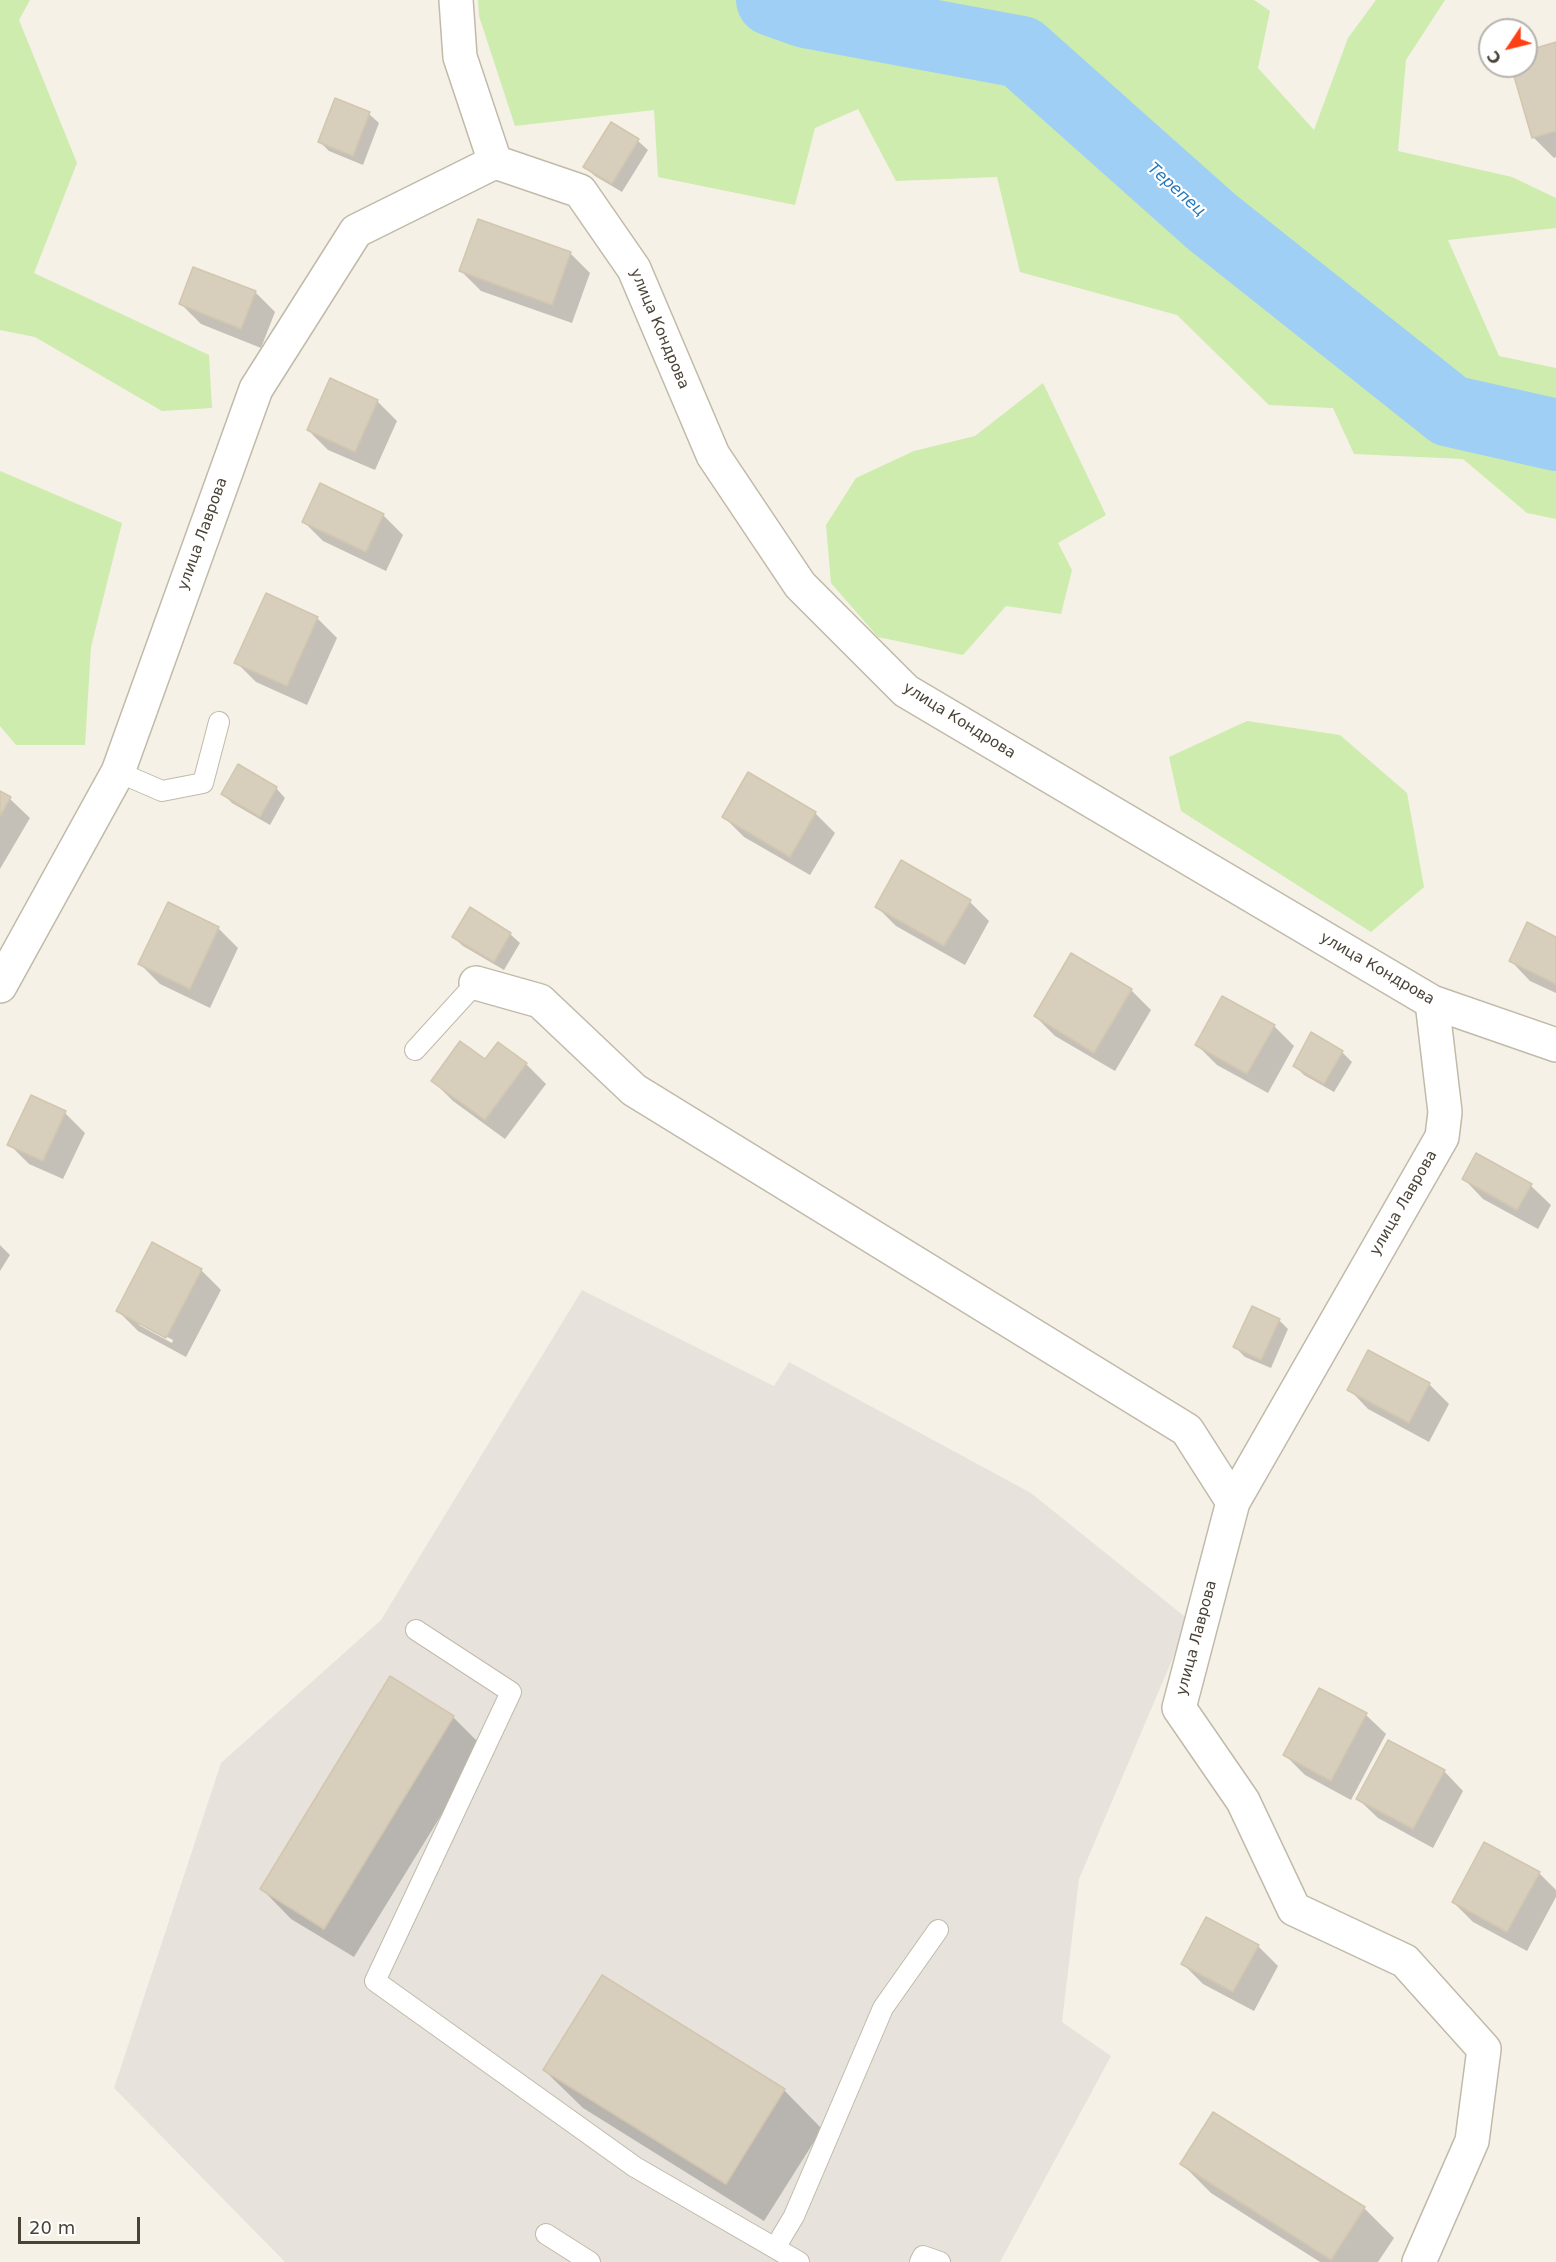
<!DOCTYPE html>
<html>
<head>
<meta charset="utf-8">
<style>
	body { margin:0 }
	#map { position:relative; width:1556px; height:2262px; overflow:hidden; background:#f5f1e7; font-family:"DejaVu Sans",sans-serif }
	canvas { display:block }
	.north { position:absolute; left:1478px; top:18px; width:60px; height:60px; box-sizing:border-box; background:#fff; border:2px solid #b6b3af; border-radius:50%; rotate:235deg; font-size:16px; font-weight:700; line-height:24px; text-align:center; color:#494236 }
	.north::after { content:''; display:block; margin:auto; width:21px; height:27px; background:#ff4014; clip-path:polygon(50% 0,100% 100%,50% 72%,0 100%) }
	.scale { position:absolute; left:18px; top:2217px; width:122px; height:27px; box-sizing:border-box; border:3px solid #494236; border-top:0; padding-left:8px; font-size:18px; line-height:21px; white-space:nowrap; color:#494236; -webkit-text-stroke:4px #fff; paint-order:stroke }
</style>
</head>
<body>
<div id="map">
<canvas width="1556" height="2262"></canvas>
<div class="north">С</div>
<div class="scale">20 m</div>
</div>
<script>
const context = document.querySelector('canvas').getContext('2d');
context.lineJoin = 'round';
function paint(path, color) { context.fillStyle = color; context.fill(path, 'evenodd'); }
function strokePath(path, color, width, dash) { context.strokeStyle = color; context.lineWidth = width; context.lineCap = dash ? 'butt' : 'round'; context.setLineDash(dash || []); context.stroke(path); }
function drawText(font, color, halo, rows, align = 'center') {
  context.font = font + ' "DejaVu Sans",sans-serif'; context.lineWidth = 4.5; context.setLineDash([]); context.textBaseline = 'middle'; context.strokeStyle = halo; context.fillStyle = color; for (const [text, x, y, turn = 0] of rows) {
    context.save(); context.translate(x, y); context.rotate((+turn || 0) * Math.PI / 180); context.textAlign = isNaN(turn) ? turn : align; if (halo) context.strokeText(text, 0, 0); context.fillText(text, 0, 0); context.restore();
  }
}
const industrial = new Path2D(`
	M 582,1290 L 774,1386 L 789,1362 L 1031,1493 L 1189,1620 L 1079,1879 L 1062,2022 L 1111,2056 L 1000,2262 L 285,2262 L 114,2088 L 221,1763 L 381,1620 Z`);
const green = new Path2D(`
	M 0,0 L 30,0 L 19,20 L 77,163 L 34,273 L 209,355 L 212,408 L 162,411 L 35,337 L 0,330 Z
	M 478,0 L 1254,0 L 1270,11 L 1258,68 L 1314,130 L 1348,38 L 1376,0 L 1445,0 L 1406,60 L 1398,151 L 1512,177 L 1556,198 L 1556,228 L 1448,240 L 1499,356 L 1556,368 L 1556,519 L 1527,513 L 1463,459 L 1354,454 L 1333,408 L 1269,405 L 1177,315 L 1020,272 L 997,177 L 896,181 L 858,109 L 815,128 L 795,205 L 658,177 L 654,110 L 515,126 L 479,16 Z
	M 1043,383 L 1106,515 L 1058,543 L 1072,570 L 1061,614 L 1006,606 L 963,655 L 878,637 L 831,583 L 826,525 L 856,478 L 914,451 L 975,436 Z
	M 0,471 L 122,523 L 91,647 L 85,745 L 16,745 L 0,726 Z
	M 1247,721 L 1340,735 L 1407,793 L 1424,887 L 1371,932 L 1181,811 L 1169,757 Z`);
const shadow = new Path2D(`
	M 1556,44 L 1556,157 L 1554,158 L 1534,138 L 1513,66 L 1526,66 L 1526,53 Z
	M 369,114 L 379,123 L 363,165 L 329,151 L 320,142 Z
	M 611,124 L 638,141 L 648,150 L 622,192 L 595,176 L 585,167 Z
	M 570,253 L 590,273 L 572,323 L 481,291 L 461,271 Z
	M 255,292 L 275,312 L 261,348 L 201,324 L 181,304 Z
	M 377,401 L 397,421 L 375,470 L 328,450 L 308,430 Z
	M 383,515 L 403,535 L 386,571 L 323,541 L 303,521 Z
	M 317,618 L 337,638 L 307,705 L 256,682 L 236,662 Z
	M 276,788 L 285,798 L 270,825 L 232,803 L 223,794 Z
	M 0,793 L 10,799 L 30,818 L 0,869 Z
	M 815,813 L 835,833 L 810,875 L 744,837 L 724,817 Z
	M 970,902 L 989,921 L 965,965 L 896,926 L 876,906 Z
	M 218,928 L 238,948 L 210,1008 L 160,984 L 140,964 Z
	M 510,934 L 520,943 L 504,970 L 463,946 L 453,937 Z
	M 1556,938 L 1556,993 L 1530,981 L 1511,961 Z
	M 1131,990 L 1151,1010 L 1115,1071 L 1055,1036 L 1035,1016 Z
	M 1274,1026 L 1294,1046 L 1268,1093 L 1217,1065 L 1197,1045 Z
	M 1342,1052 L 1352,1062 L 1334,1092 L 1304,1075 L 1294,1065 Z
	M 526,1064 L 546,1084 L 505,1139 L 453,1101 L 433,1081 Z
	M 65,1113 L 85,1133 L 63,1179 L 29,1164 L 9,1144 Z
	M 1477,1155 L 1531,1186 L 1551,1205 L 1538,1229 L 1483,1199 L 1464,1179 Z
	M 0,1245 L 10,1255 L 0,1271 Z
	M 201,1270 L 221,1290 L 186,1357 L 138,1331 L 118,1311 ZM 139,1322 L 173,1340 L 172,1343 L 139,1325 Z
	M 1279,1320 L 1288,1329 L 1271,1368 L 1245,1357 L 1235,1347 Z
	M 1429,1384 L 1449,1404 L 1429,1442 L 1368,1409 L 1349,1389 Z
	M 391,1678 L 453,1717 L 483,1747 L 354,1957 L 291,1919 L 262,1889 Z
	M 1319,1690 L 1366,1715 L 1386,1734 L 1351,1800 L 1305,1775 L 1285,1755 Z
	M 1444,1771 L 1463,1791 L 1433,1848 L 1378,1818 L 1358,1799 Z
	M 1539,1873 L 1556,1890 L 1556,1897 L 1527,1951 L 1473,1922 L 1453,1902 Z
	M 1258,1946 L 1278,1966 L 1254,2011 L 1203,1984 L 1183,1964 Z
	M 544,2070 L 784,2090 L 822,2129 L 764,2221 L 583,2108 Z
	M 1214,2114 L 1364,2208 L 1394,2238 L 1378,2262 L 1320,2262 L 1211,2193 L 1182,2164 Z`);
const river = new Path2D(`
	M 772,0 L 806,12 L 1021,52 L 1212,222 L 1450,411 L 1556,435`);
const building = new Path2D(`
	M 1556,42 L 1556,131 L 1532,138 L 1511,66 L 1526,66 L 1526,51 Z
	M 335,98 L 370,112 L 353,156 L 318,142 Z
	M 611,122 L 639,139 L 612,184 L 583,167 Z
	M 478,219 L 571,252 L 552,305 L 459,271 Z
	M 193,267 L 256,291 L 241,329 L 179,304 Z
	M 330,378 L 378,400 L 355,452 L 307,430 Z
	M 320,483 L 384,514 L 366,552 L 302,522 Z
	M 266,593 L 318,617 L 287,686 L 234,663 Z
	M 238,764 L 277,787 L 260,817 L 221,794 Z
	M 748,772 L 816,812 L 790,857 L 722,817 Z
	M 0,791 L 11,797 L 0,816 Z
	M 901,860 L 971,900 L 944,946 L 875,907 Z
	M 168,902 L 219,927 L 190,989 L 138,964 Z
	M 470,907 L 511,933 L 494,962 L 452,937 Z
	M 1527,922 L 1556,937 L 1556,984 L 1509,961 Z
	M 1071,953 L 1132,989 L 1094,1053 L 1034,1016 Z
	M 1222,996 L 1275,1025 L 1247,1074 L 1195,1045 Z
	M 1311,1032 L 1343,1051 L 1324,1084 L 1293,1066 Z
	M 460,1041 L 485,1059 L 498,1042 L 527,1063 L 485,1120 L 431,1081 Z
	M 31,1095 L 66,1111 L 43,1161 L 7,1145 Z
	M 1476,1153 L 1532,1184 L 1517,1210 L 1462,1179 Z
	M 152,1242 L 202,1269 L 166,1338 L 116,1311 Z
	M 1252,1306 L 1280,1319 L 1261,1360 L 1233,1347 Z
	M 1368,1350 L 1430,1383 L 1409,1423 L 1347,1390 Z
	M 390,1676 L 454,1716 L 324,1929 L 260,1889 Z
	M 1319,1688 L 1367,1713 L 1331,1781 L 1283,1755 Z
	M 1388,1740 L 1445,1770 L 1413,1829 L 1356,1799 Z
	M 1484,1842 L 1540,1872 L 1507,1932 L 1452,1902 Z
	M 1206,1917 L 1259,1945 L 1233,1992 L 1181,1964 Z
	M 602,1975 L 785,2089 L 726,2184 L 543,2070 Z
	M 1213,2112 L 1365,2207 L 1331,2260 L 1180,2164 Z`);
const lane = new Path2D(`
	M 118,772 L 162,791 L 203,783 L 219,722
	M 415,1050 L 476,983
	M 416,1630 L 511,1692 L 375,1981 L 635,2167 L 799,2262
	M 546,2234 L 590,2262
	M 775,2248 L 794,2216 L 883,2008 L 938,1930
	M 920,2262 L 923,2256 L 940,2262`);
const street = new Path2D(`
	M 456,0 L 460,57 L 495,162
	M 495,162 L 580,191 L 634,269 L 713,455 L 800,585 L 906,691 L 1432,1002 L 1556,1045
	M 476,983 L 540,1001 L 634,1090 L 1187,1430 L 1233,1502
	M 0,986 L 118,772 L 256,389 L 356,231 L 495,162
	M 1419,2262 L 1472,2141 L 1484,2049 L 1405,1961 L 1294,1909 L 1243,1801 L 1179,1708 L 1233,1502 L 1442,1137 L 1445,1112 L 1432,1002`);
const streetNames = [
	["улица Кондрова",659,329,67],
	["улица Лаврова",203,534,-70],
	["улица Кондрова",959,721,32],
	["улица Кондрова",1377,969,30],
	["улица Лаврова",1404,1203,-60],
	["улица Лаврова",1197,1638,-75]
];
const waterNames = [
	["Терепец",1176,190,42]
];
paint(industrial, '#e7e3dc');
paint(green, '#cdecad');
paint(shadow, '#0003');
strokePath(river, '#a0cff6', 72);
paint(building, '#d7cebc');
strokePath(building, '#d3c6ae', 1.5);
strokePath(lane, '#c1baa9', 22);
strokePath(street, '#c1baa9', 36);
strokePath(lane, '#fff', 20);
strokePath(street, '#fff', 33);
drawText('15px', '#494236', '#fff', streetNames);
drawText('italic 16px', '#2678bd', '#fff', waterNames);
</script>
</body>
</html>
